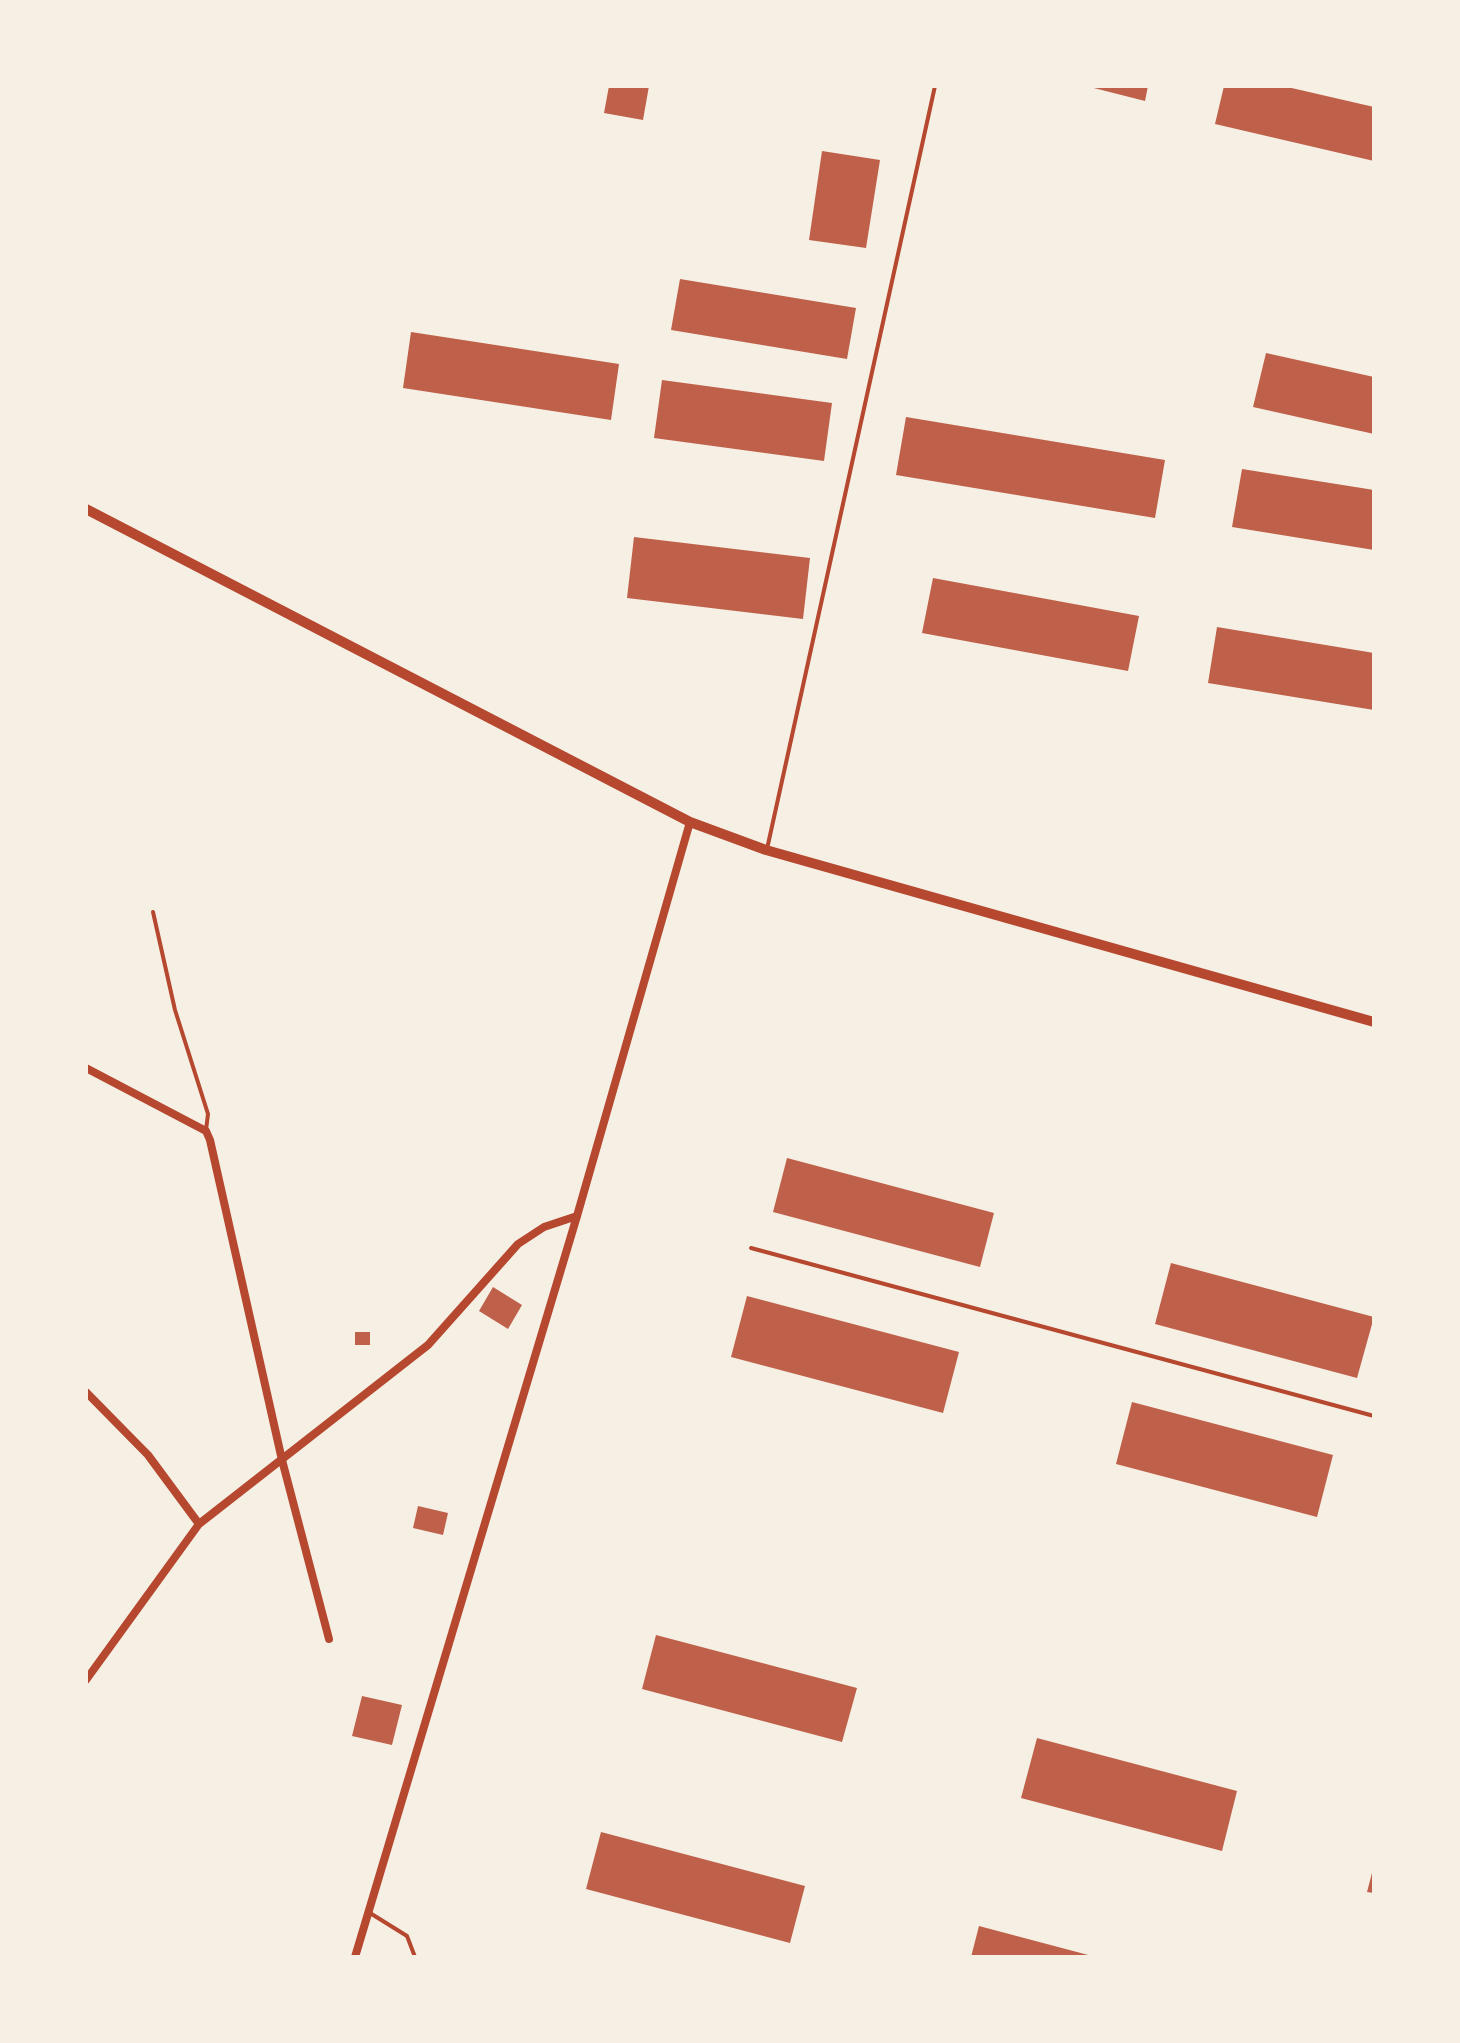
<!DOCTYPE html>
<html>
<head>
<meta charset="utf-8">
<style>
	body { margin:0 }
	#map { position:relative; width:1460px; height:2043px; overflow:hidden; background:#f6efe4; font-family:"Times New Roman",serif }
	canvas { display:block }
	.frame { position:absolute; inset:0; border:88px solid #f6efe4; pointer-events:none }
</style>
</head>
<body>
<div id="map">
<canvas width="1460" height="2043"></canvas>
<div class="frame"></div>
</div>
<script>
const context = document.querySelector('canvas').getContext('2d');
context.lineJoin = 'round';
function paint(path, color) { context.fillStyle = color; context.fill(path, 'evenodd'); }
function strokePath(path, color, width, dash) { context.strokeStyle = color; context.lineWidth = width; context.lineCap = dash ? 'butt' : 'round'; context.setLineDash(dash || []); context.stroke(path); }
const building = new Path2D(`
	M 609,86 L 649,86 L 643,120 L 604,113 Z
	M 1086,86 L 1148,86 L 1145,101 Z
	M 1224,86 L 1283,86 L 1374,107 L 1374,161 L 1215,124 Z
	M 822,151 L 880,160 L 866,248 L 809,240 Z
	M 680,279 L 856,308 L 847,359 L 671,330 Z
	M 411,332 L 619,364 L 611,420 L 403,388 Z
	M 1266,353 L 1374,377 L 1374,434 L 1253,407 Z
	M 662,380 L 832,403 L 824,461 L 654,438 Z
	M 906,417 L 1165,460 L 1155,518 L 896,475 Z
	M 1242,469 L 1374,490 L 1374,550 L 1232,527 Z
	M 634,537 L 810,558 L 803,619 L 627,598 Z
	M 933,578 L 1139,616 L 1128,671 L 922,633 Z
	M 1217,627 L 1374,653 L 1374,710 L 1208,683 Z
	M 787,1158 L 994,1213 L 980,1267 L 773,1212 Z
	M 1171,1263 L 1374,1317 L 1357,1378 L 1155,1324 Z
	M 493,1287 L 522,1305 L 508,1329 L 479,1311 Z
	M 747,1296 L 959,1352 L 943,1413 L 731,1357 Z
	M 355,1332 L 370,1332 L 370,1345 L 355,1345 Z
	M 1132,1402 L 1333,1455 L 1317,1517 L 1116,1464 Z
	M 418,1506 L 448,1513 L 443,1535 L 413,1528 Z
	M 656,1635 L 857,1688 L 842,1742 L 642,1689 Z
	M 362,1696 L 402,1705 L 392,1745 L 352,1736 Z
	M 1037,1738 L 1237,1791 L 1222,1851 L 1021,1798 Z
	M 601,1832 L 805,1886 L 790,1943 L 586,1889 Z
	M 1373,1869 L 1374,1869 L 1374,1893 L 1367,1892 Z
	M 979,1926 L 1092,1956 L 1092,1957 L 971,1957 Z`);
const service = new Path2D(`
	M 767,849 L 935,86
	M 153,912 L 175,1010 L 208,1114 L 206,1130
	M 751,1248 L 1374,1416
	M 370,1913 L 407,1936 L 415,1957`);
const minor = new Path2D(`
	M 86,1068 L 206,1131 L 210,1140 L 282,1460 L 329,1639
	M 86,1392 L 148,1455 L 199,1524
	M 86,1680 L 199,1524 L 428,1345 L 518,1244 L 544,1227 L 577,1216
	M 355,1957 L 577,1216 L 690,822`);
const tertiary = new Path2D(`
	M 86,509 L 690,822 L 766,850 L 1374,1022`);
paint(building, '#bf614a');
strokePath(service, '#b5482f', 4);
strokePath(minor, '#b5482f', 8);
strokePath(tertiary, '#b5482f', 10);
</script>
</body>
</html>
